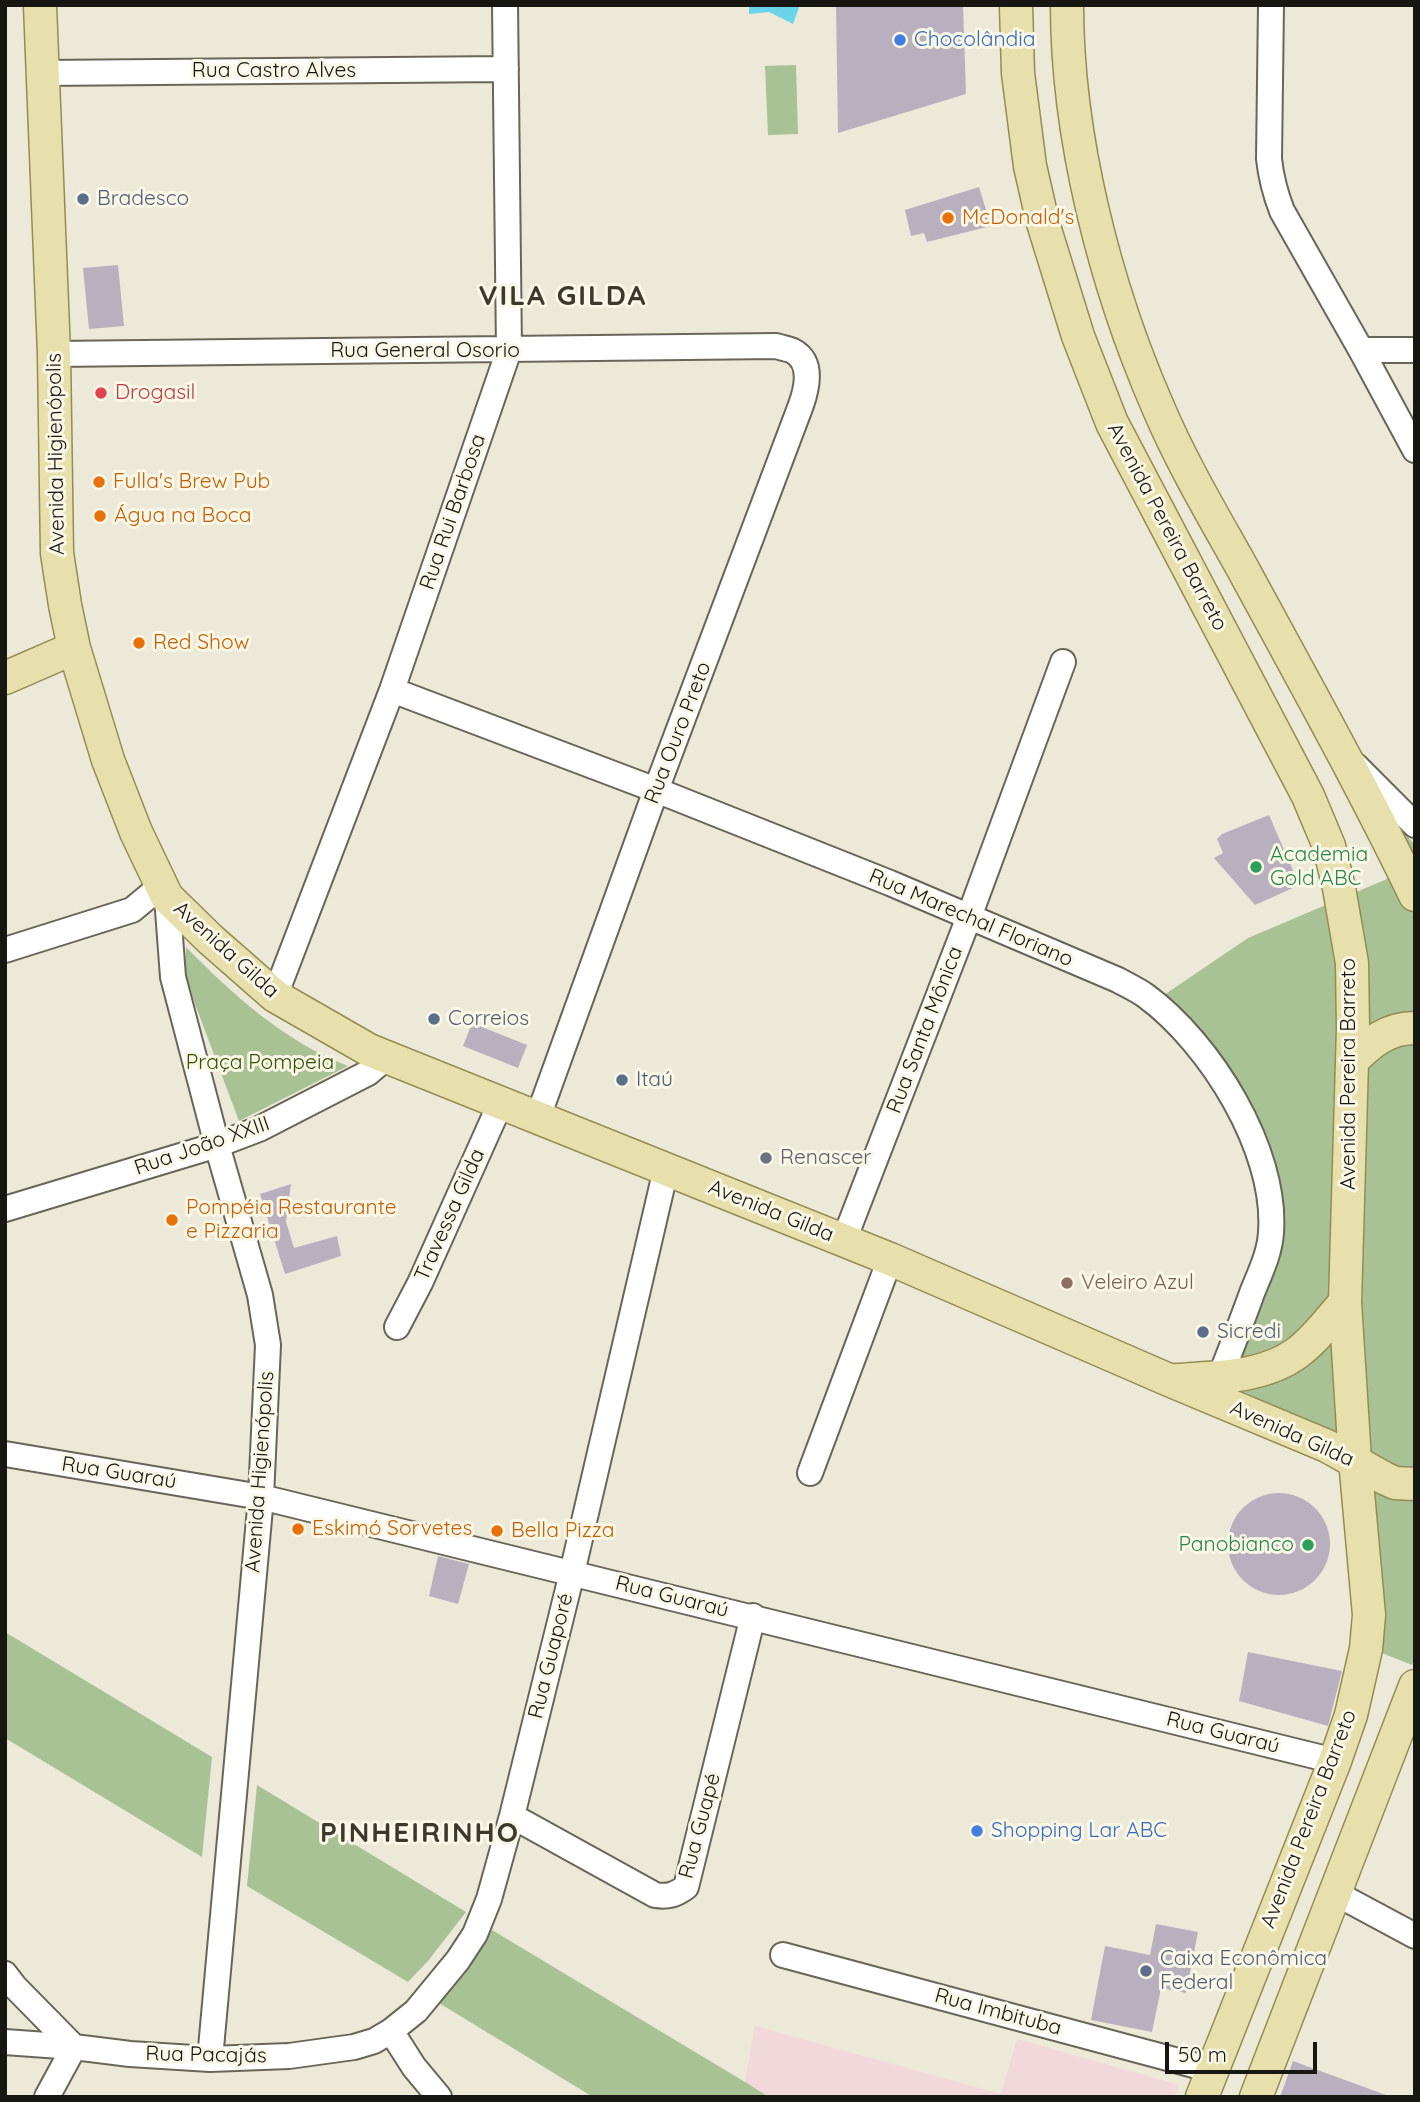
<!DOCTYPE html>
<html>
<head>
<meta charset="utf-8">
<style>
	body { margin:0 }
	#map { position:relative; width:1420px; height:2102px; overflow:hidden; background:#ede9d9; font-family:Quicksand,sans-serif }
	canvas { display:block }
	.frame { position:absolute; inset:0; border:7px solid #171611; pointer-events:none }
	.scale { position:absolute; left:1165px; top:2042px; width:152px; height:32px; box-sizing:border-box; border:4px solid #171611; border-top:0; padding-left:9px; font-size:21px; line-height:24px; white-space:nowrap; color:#171611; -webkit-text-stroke:5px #faf7e7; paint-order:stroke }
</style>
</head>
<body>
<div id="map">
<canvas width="1420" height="2102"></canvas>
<div class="frame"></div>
<div class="scale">50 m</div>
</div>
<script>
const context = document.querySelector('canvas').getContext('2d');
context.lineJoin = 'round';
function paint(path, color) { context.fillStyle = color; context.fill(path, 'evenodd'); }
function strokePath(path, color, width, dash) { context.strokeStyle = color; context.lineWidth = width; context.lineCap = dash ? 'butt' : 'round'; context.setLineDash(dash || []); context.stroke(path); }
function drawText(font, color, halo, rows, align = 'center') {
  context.font = font + ' Quicksand,sans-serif'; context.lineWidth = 6; context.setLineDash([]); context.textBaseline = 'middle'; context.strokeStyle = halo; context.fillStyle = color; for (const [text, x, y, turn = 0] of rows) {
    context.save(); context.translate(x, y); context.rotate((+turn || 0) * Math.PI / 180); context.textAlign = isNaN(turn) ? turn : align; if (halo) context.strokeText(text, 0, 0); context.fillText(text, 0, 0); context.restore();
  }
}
const industrial = new Path2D(`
	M 755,2026 L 1001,2094 L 1017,2039 L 1179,2085 L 1174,2097 L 769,2097 L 745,2082 Z`);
const green = new Path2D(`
	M 796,65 L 798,134 L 768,135 L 765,66 Z
	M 1381,808 L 1415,845 L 1415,1659 L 1412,1665 L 1377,1651 L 1365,1451 L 1213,1387 L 1229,1387 C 1240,1359 1251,1331 1262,1302 C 1270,1281 1280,1259 1283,1236 C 1286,1219 1282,1200 1278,1183 C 1264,1109 1220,1044 1164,995 L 1248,938 L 1387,879 Z
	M 186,947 C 232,994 285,1042 348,1066 L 239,1121 L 195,1004 L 185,972 Z
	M 5,1632 L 212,1757 L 202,1857 L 5,1738 Z
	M 257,1785 L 466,1912 L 428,1961 L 408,1982 L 247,1886 Z
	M 492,1930 L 745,2082 L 769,2097 L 593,2097 L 439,2003 L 467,1971 Z`);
const water = new Path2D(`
	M 749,5 L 800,5 L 793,24 L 769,12 L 749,14 Z`);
const building = new Path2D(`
	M 836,5 L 963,5 L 966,94 L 838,133 Z
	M 979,187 L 991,226 L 927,242 L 924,233 L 911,236 L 905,210 Z
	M 118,265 L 124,326 L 89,329 L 83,268 Z
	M 1269,815 L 1295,875 L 1293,888 L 1255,905 L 1214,858 L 1223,853 L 1217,839 L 1222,834 Z
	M 472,1023 L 527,1045 L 518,1068 L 463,1046 Z
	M 291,1184 L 286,1222 L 294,1248 L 337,1236 L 341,1256 L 285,1274 L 260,1194 Z
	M1228 1544a51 51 0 1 1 102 0a51 51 0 1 1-102 0Z
	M 438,1556 L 469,1564 L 458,1604 L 429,1596 Z
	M 1248,1652 L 1342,1671 L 1328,1726 L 1239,1701 Z
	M 1156,1924 L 1198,1932 L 1186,1993 L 1161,1988 L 1152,2032 L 1091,2020 L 1105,1946 L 1150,1955 Z
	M 1293,2061 L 1386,2095 L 1385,2097 L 1280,2097 Z`);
const minor = new Path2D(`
	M 1271,5 L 1269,159 C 1271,177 1275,193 1282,211 L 1361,350 L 1415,450
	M 42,73 L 506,69
	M 1361,350 L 1415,350
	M 54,354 L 776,346 C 782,348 789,349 793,351 C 813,362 807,388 801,405 L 656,790 L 538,1117
	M 392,690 L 656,790 L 890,883 L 1118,980 C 1127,985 1138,990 1146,996 C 1210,1043 1277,1150 1271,1232 C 1270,1253 1260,1273 1252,1293 C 1242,1321 1231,1349 1220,1377
	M 1356,766 L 1415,825
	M 167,897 L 173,977 L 217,1145 L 260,1295 L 268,1345 L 261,1497 L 210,2059
	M 5,950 L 132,910 L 161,886
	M 275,996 L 392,690 L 509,350 L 505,5
	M 5,1209 L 217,1145 L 259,1129 L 368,1073 L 388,1056
	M 844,1240 L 969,917 L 1063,662
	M 397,1327 L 420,1283 L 501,1102
	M 5,1454 L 261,1497 L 1335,1761
	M 810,1473 L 890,1259
	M 512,1816 L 655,1895 C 668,1897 675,1895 686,1887 L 753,1616
	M 1335,1893 L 1415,1936
	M 783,1955 L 1212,2070
	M 5,1974 L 15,1987 L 74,2047
	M 391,2031 L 414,2067 L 439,2097
	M 5,2042 L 74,2047
	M 47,2097 L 74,2047 L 130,2054 L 210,2059 L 289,2056 L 354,2047 L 374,2041 L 391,2031 L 416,2011 L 458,1960 L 475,1934 L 489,1899 L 512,1816 L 572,1573 L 666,1169`);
const major = new Path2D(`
	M 40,5 L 54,354 L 57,553 L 65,605 L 74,648 L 108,760 L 136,832 L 167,897 L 210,939 L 275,996 L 369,1050 L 890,1259 L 1169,1380 L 1327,1446 L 1384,1478 L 1395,1483 L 1415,1484
	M 1016,5 L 1018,73 L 1030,166 L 1043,223 L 1078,336 L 1112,423 L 1308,796 L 1329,846 L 1339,888 L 1352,963 L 1353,1028 L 1345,1302 L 1355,1460 L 1369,1615 L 1366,1649 L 1351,1715 L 1335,1761 L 1202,2097
	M 1067,5 C 1067,137 1105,286 1158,407 C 1182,464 1214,517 1244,571 C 1302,678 1362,785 1415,895
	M 5,678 L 74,648
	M 1352,1061 C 1370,1043 1387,1028 1415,1028
	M 1177,1380 C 1217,1377 1263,1378 1297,1353 C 1316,1339 1330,1319 1345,1302
	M 1256,2097 L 1415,1686`);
const markers = [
	[900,40,7,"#3f7fe0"],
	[83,199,7,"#5c6f8a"],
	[948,218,7,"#e8710a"],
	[101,393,7,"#e0444e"],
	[99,482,7,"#e8710a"],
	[100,516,7,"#e8710a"],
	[139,643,7,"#e8710a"],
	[1256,867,7,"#2e9e5b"],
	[434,1019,7,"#5c6f8a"],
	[622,1080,7,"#5c6f8a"],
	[766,1158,7,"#6b7280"],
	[172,1220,7,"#e8710a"],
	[1067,1283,7,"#8d6e63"],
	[1203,1332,7,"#5c6f8a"],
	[298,1529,7,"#e8710a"],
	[497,1531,7,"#e8710a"],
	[1308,1545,7,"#2e9e5b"],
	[977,1831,7,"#3f7fe0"],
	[1146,1971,7,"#5c6f8a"]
];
const shopNames = [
	["Chocolândia",914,40],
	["Shopping Lar ABC",991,1831]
];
const streetNames = [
	["Rua Castro Alves",274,71],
	["Rua General Osorio",425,351],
	["Avenida Higienópolis",56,454,-91],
	["Rua Rui Barbosa",453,512,-71],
	["Avenida Pereira Barreto",1167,527,62],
	["Rua Ouro Preto",678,733,-69],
	["Rua Marechal Floriano",971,918,23],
	["Avenida Gilda",226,950,42],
	["Rua Santa Mônica",925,1030,-69],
	["Avenida Pereira Barreto",1349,1074,-90],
	["Rua João XXIII",202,1146,-19],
	["Avenida Gilda",771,1211,22],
	["Travessa Gilda",450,1215,-66],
	["Avenida Gilda",1292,1434,24],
	["Avenida Higienópolis",260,1472,-86],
	["Rua Guaraú",119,1473,9],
	["Rua Guaraú",672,1597,14],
	["Rua Guaporé",551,1656,-76],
	["Rua Guaraú",1223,1733,14],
	["Avenida Pereira Barreto",1309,1819,-69],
	["Rua Guapé",700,1826,-75],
	["Rua Imbituba",998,2012,15],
	["Rua Pacajás",206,2055,1]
];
const serviceNames = [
	["Bradesco",97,199],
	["Correios",448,1019],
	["Itaú",636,1080],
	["Sicredi",1217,1332],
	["Caixa Econômica",1160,1959],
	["Federal",1160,1983]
];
const foodNames = [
	["McDonald's",962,218],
	["Fulla's Brew Pub",113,482],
	["Água na Boca",114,516],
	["Red Show",153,643],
	["Pompéia Restaurante",186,1208],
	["e Pizzaria",186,1232],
	["Eskimó Sorvetes",312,1529],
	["Bella Pizza",511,1531]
];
const healthNames = [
	["Drogasil",115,393]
];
const leisureNames = [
	["Academia",1270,855],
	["Gold ABC",1270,879],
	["Panobianco",1294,1545,"right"]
];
const parkNames = [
	["Praça Pompeia",260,1063]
];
const worshipNames = [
	["Renascer",780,1158]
];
const educationNames = [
	["Veleiro Azul",1081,1283]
];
const districtNames = [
	["VILA GILDA",563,297],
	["PINHEIRINHO",420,1834]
];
paint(industrial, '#f2d7db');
paint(green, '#a8c295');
paint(water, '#6ad4eb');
paint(building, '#b8b0be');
strokePath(minor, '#696658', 28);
strokePath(major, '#948c52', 35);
strokePath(minor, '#fff', 24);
strokePath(major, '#e7e0ac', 32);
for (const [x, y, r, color] of markers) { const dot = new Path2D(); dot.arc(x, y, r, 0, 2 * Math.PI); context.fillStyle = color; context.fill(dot); strokePath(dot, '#faf7e7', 2.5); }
drawText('21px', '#366cbe', '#faf7e7', shopNames, 'left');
drawText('21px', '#171611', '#faf7e7', streetNames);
drawText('21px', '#4e5e75', '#faf7e7', serviceNames, 'left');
drawText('21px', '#c56008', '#faf7e7', foodNames, 'left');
drawText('21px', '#be3a42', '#faf7e7', healthNames, 'left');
drawText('21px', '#27864d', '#faf7e7', leisureNames, 'left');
drawText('21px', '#305206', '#faf7e7', parkNames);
drawText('21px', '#5b616d', '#faf7e7', worshipNames, 'left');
drawText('21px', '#785e54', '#faf7e7', educationNames, 'left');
context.letterSpacing = '2px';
drawText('bold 28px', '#3c392c', '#faf7e7', districtNames);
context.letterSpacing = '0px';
</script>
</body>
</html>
